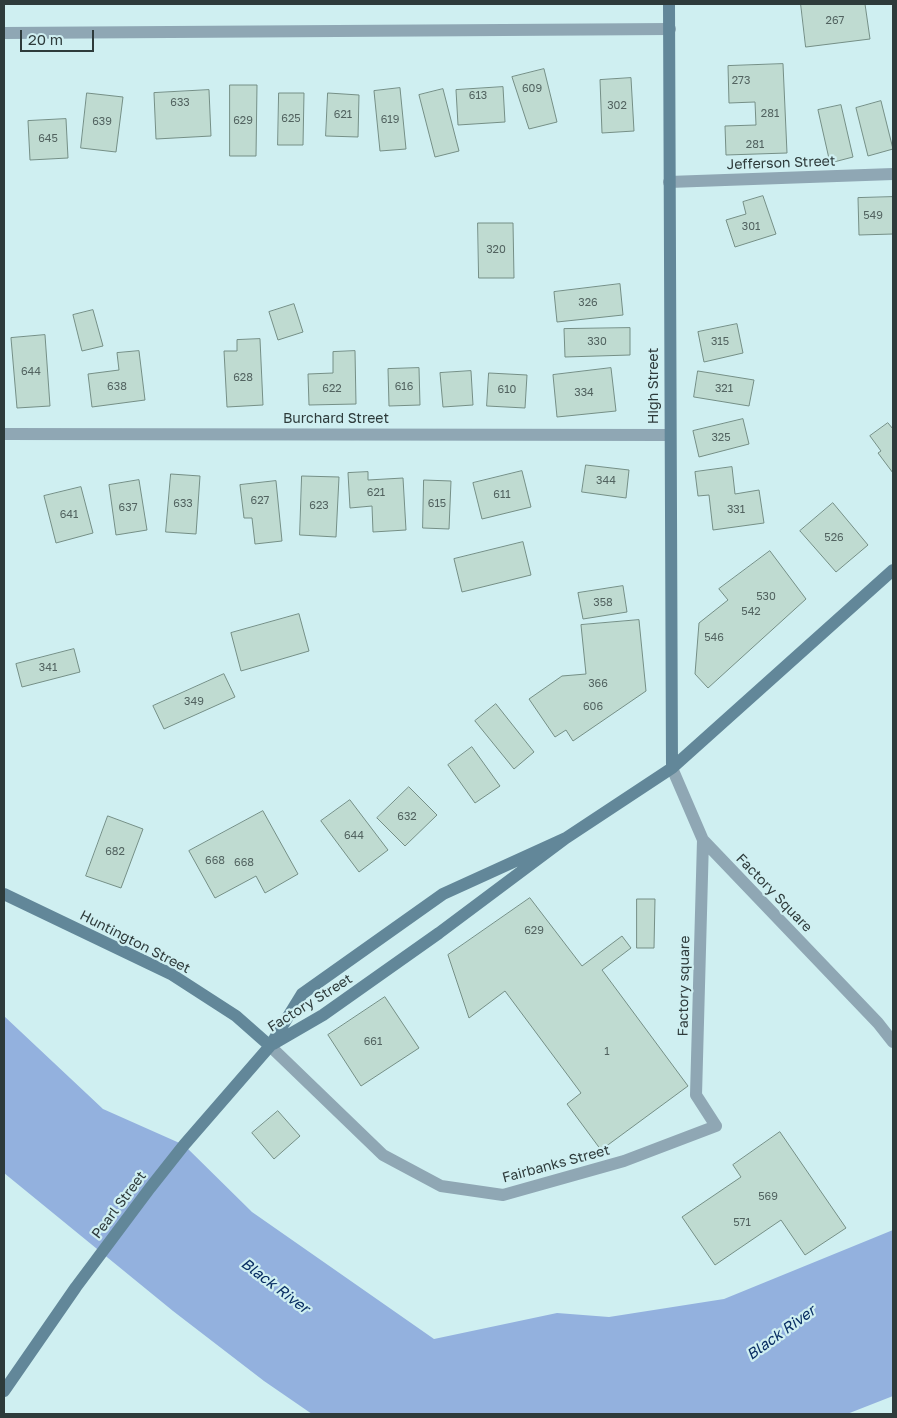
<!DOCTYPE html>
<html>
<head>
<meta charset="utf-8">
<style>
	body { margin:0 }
	#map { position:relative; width:897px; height:1418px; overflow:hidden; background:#cfeff1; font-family:"Golos Text",sans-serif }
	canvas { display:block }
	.frame { position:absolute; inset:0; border:5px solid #2e3b3b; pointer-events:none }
	.scale { position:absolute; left:20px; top:30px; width:74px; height:22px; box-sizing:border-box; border:2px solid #2e3b3b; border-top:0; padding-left:6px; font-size:15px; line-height:18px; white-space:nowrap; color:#2e3b3b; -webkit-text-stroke:4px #cfeff1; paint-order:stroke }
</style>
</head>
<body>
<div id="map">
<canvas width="897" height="1418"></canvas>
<div class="frame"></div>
<div class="scale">20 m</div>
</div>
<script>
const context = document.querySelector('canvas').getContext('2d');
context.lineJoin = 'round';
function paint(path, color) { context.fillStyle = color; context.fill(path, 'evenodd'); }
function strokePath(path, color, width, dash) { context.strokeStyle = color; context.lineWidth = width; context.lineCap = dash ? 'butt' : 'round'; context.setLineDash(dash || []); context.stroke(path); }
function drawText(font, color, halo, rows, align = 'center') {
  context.font = font + ' "Golos Text",sans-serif'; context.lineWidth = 4.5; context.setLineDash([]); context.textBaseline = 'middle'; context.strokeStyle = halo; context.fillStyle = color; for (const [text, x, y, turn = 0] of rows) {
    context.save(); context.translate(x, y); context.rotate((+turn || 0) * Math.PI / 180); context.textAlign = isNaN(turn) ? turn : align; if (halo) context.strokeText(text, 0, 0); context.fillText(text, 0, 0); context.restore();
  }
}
const water = new Path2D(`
	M 4,1016 L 103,1109 L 184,1145 L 252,1212 L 434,1339 L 557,1313 L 609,1317 L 724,1299 L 893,1230 L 893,1396 L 847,1414 L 312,1414 L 264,1381 L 173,1311 L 4,1173 Z`);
const building = new Path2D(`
	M 801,4 L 865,4 L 870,39 L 806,47 Z
	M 783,64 L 787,153 L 726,155 L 725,126 L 756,125 L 755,102 L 729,103 L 728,66 Z
	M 544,69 L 557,122 L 529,129 L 512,77 Z
	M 631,78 L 634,131 L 602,133 L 600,80 Z
	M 230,85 L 257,85 L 256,156 L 230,156 Z
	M 503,87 L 505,122 L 458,125 L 456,90 Z
	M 400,88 L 406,149 L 380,151 L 374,91 Z
	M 443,89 L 459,151 L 435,157 L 419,95 Z
	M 209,90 L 211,136 L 156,139 L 154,93 Z
	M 87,93 L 123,97 L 116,152 L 81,148 Z
	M 279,93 L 304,93 L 303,145 L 278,145 Z
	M 328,93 L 359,95 L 358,137 L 326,136 Z
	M 881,101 L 893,149 L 868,156 L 856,108 Z
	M 841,105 L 853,157 L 830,163 L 818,110 Z
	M 66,119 L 68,158 L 30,160 L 28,121 Z
	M 763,196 L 776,234 L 735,247 L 726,220 L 746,214 L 743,202 Z
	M 893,197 L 893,234 L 859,235 L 858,198 Z
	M 478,223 L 513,223 L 514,278 L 479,278 Z
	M 620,284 L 623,315 L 557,322 L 554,292 Z
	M 294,304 L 303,332 L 278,340 L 269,312 Z
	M 93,310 L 103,346 L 82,351 L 73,315 Z
	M 737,324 L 743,353 L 704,362 L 698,332 Z
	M 630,328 L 630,355 L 565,357 L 564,329 Z
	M 45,335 L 50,406 L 17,408 L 11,338 Z
	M 260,339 L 263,405 L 227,407 L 224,351 L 237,351 L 237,340 Z
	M 139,351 L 145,400 L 92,407 L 88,374 L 119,370 L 117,353 Z
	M 355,351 L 356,404 L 309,405 L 308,374 L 333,373 L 333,352 Z
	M 419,368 L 420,405 L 389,406 L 388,369 Z
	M 611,368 L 616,411 L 557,417 L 553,375 Z
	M 471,371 L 473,405 L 443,407 L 440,373 Z
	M 698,371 L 754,380 L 749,406 L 694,397 Z
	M 489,373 L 527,375 L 525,408 L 487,406 Z
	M 743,419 L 749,444 L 699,457 L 693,431 Z
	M 888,423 L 893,429 L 893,473 L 878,453 L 881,451 L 870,436 Z
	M 586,465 L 629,470 L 626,498 L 582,492 Z
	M 732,467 L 735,494 L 759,490 L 764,523 L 713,530 L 709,495 L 698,496 L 695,472 Z
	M 522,471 L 531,507 L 482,519 L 473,483 Z
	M 368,472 L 368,480 L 403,478 L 406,530 L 373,532 L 372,506 L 350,508 L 348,473 Z
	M 171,474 L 200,476 L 196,534 L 166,532 Z
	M 302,476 L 339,477 L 336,537 L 300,535 Z
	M 139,480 L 147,530 L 116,535 L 109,485 Z
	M 424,480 L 451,481 L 449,529 L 423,528 Z
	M 276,481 L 282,541 L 255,544 L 252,518 L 244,518 L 240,485 Z
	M 81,487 L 93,533 L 56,543 L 44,496 Z
	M 833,503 L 868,545 L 836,572 L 800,531 Z
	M 523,542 L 531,575 L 462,592 L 454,559 Z
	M 770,551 L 806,599 L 708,688 L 695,674 L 699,623 L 728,600 L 719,589 Z
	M 623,586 L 627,612 L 583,619 L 578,593 Z
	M 299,614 L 309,651 L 241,671 L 231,633 Z
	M 639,620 L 646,691 L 573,741 L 566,730 L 555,737 L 529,699 L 562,676 L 586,674 L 581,625 Z
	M 74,649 L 80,672 L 22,687 L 16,664 Z
	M 224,674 L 235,697 L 164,729 L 153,706 Z
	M 496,704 L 534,752 L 514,769 L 475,721 Z
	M 472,747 L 500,786 L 475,803 L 448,765 Z
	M 409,787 L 437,815 L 405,846 L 377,818 Z
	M 350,800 L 388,850 L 359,872 L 321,821 Z
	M 263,811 L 298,874 L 265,893 L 256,876 L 215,898 L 189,851 Z
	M 108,816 L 143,829 L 121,888 L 86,876 Z
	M 530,898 L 582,966 L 622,936 L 631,948 L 602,970 L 688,1086 L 601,1150 L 567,1104 L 581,1093 L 505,991 L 469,1018 L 448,955 Z
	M 637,899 L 655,899 L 654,948 L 637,948 Z
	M 385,997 L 419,1048 L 361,1086 L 328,1035 Z
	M 278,1111 L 300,1136 L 274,1159 L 252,1133 Z
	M 780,1132 L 846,1228 L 805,1255 L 781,1220 L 715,1265 L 682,1217 L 741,1177 L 733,1165 Z`);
const street = new Path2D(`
	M 4,33 L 670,29
	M 669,182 L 893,174
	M 4,434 L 669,435
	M 672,768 L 703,840 L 878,1023 L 893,1042
	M 270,1046 L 383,1155 L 441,1186 L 503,1195 L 624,1161 L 716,1126 L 696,1095 L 703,840`);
const secondary = new Path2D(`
	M 669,4 L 672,768
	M 4,894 L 171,974 L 236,1016 L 270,1046
	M 273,1044 L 323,1015 L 439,933 L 566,838 L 672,768 L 893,570
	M 4,1391 L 76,1287 L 150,1188 L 184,1145 L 270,1046 L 302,994 L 443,894 L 566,838`);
const numberNames = [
	["267",835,21],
	["273",741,81],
	["609",532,89],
	["613",478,96],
	["633",180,103],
	["302",617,106],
	["281",770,114],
	["621",343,115],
	["625",291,119],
	["619",390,120],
	["629",243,121],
	["639",102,122],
	["645",48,139],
	["281",755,145],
	["549",873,216],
	["301",751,227],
	["320",496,250],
	["326",588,303],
	["330",597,342],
	["315",720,342],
	["644",31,372],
	["628",243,378],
	["638",117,387],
	["616",404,387],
	["622",332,389],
	["321",724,389],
	["610",507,390],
	["334",584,393],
	["325",721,438],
	["344",606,481],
	["621",376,493],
	["611",502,495],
	["627",260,501],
	["633",183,504],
	["615",437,504],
	["623",319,506],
	["637",128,508],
	["331",736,510],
	["641",69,515],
	["526",834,538],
	["530",766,597],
	["358",603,603],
	["542",751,612],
	["546",714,638],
	["341",48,668],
	["366",598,684],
	["349",194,702],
	["606",593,707],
	["632",407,817],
	["644",354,836],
	["682",115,852],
	["668",215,861],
	["668",244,863],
	["629",534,931],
	["661",373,1042],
	["1",607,1052],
	["569",768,1197],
	["571",742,1223]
];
const streetNames = [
	["Jefferson Street",781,163,-2],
	["High Street",654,386,-90],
	["Burchard Street",336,419],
	["Factory Square",774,893,46],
	["Huntington Street",135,942,27],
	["Factory square",684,986,-89],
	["Factory Street",310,1003,-32],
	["Fairbanks Street",556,1164,-15],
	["Pearl Street",119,1205,-53]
];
const waterNames = [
	["Black River",275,1286,37],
	["Black River",781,1333,-36]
];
paint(water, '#93b1de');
paint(building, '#bfdbd1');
strokePath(building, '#758f86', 1);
strokePath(street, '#8fa7b4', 12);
strokePath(secondary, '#628799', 12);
drawText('11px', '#526360', null, numberNames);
drawText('14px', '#2e3b3b', '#cfeff1', streetNames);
drawText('italic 15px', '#092e63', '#cfeff1', waterNames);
</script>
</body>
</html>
